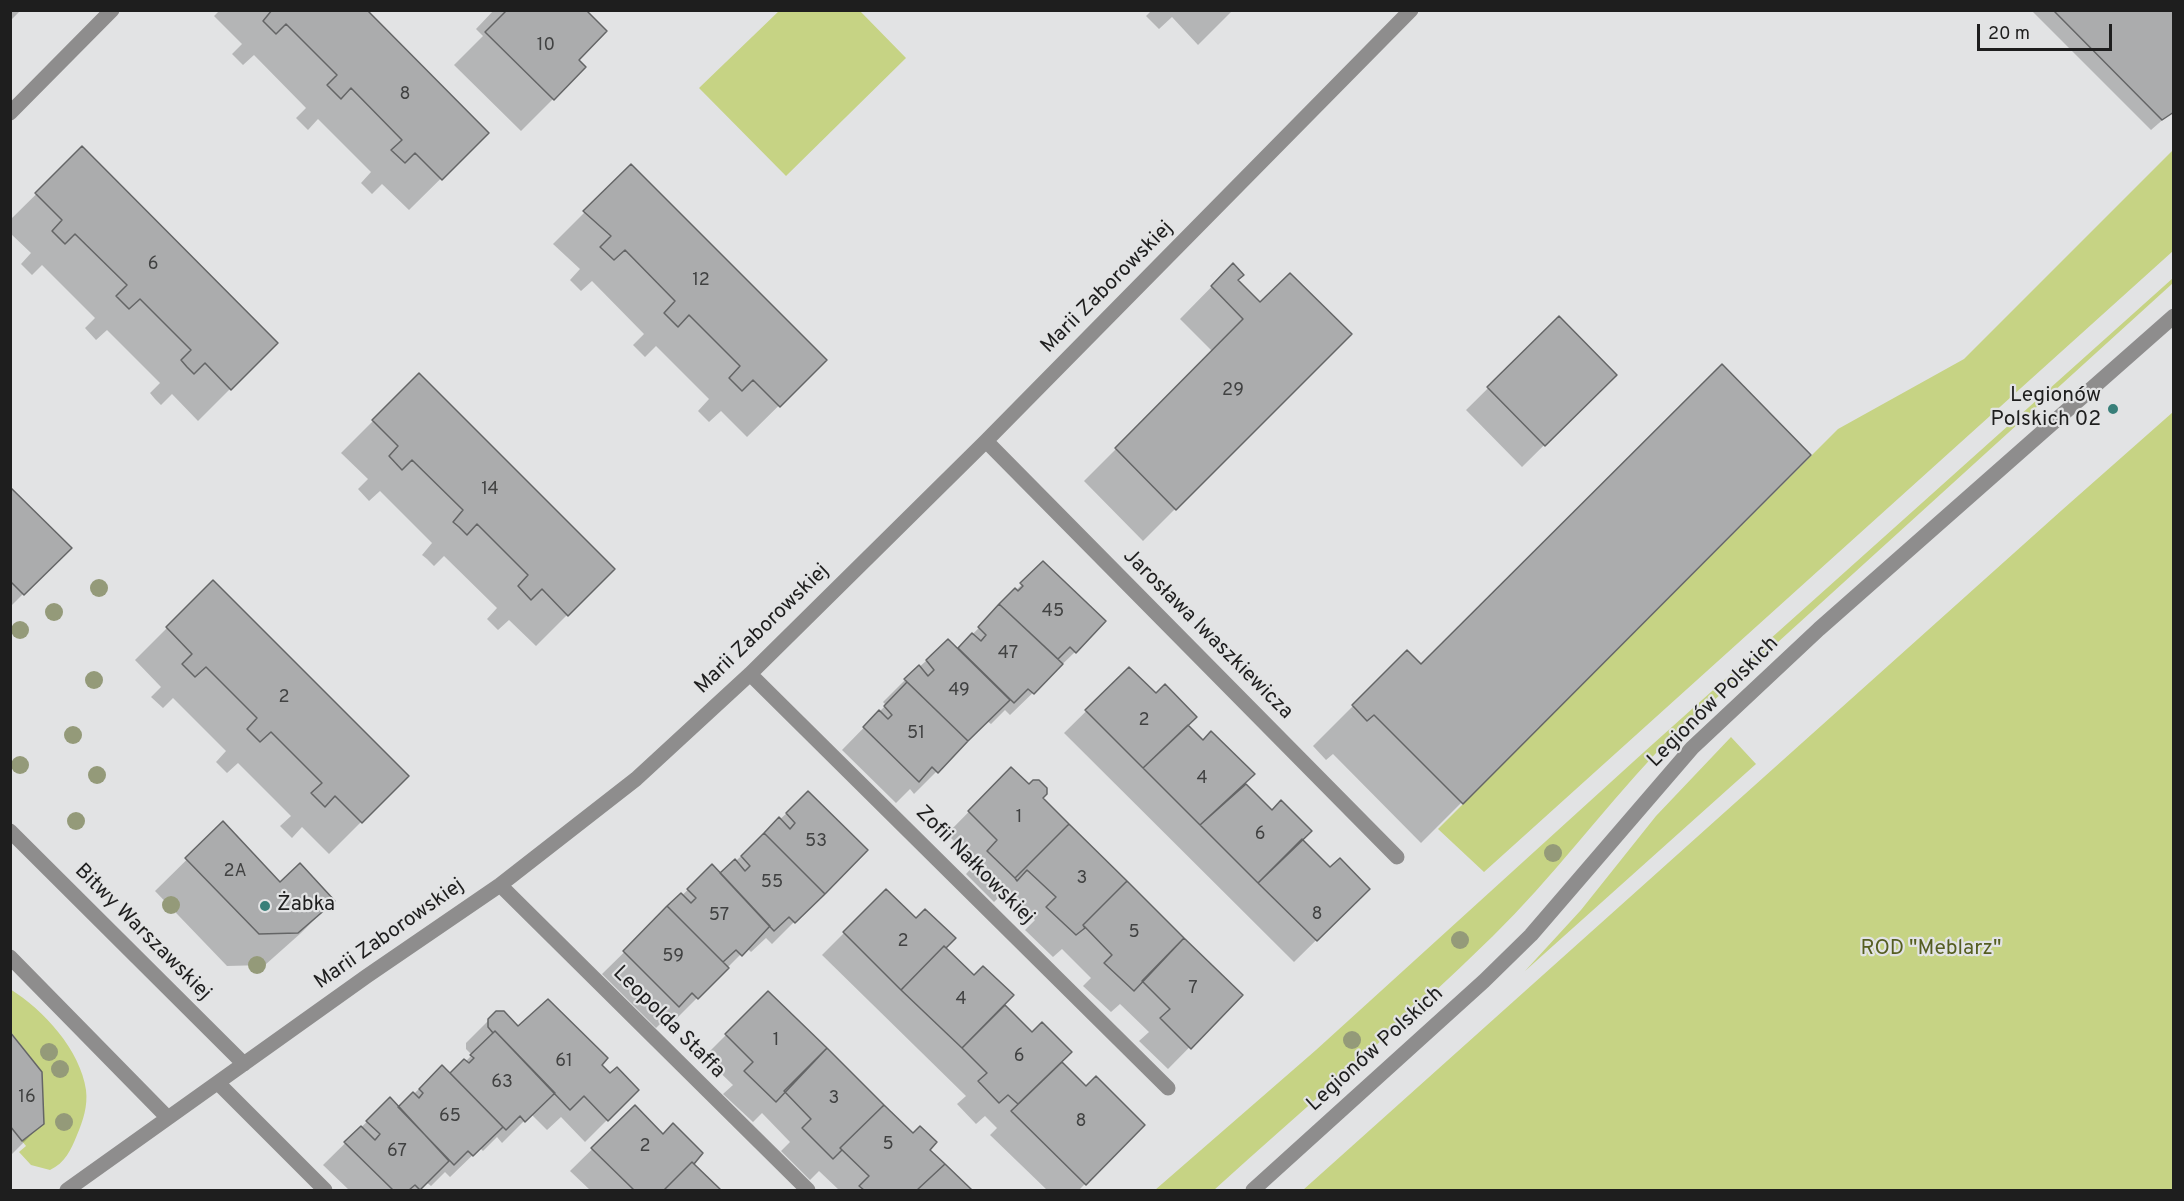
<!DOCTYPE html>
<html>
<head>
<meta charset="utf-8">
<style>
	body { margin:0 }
	#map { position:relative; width:2184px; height:1201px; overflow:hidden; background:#e2e3e4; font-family:Overpass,sans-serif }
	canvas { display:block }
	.frame { position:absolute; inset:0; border:12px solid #1e1e1e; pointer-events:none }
	.scale { position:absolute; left:1977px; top:24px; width:135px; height:27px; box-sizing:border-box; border:3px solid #1e1e1e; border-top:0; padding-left:8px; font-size:18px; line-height:21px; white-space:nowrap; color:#1e1e1e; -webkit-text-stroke:4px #e2e3e4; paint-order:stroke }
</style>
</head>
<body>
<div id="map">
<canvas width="2184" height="1201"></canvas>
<div class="frame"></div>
<div class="scale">20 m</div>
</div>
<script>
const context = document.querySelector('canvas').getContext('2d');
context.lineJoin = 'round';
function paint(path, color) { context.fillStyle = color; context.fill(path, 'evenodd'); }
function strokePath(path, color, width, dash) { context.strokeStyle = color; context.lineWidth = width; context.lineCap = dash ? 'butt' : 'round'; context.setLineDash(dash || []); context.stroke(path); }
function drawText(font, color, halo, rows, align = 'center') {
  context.font = font + ' Overpass,sans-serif'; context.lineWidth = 4.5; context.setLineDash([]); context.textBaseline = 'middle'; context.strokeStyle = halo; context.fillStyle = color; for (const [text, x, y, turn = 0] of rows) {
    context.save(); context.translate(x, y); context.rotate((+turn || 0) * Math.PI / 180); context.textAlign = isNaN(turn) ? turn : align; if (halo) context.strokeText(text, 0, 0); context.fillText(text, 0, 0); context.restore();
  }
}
const green = new Path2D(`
	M 780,10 L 860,11 L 906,58 L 786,176 L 699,88 Z
	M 2173,150 L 2173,251 L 1484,872 L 1438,829 L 1838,429 L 1964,359 Z
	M 2173,278 L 2173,283 L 1656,753 C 1600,813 1552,878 1493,936 C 1403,1024 1307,1106 1214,1190 L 1155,1190 L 1316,1050 L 1644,752 Z
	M 2173,412 L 2173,1190 L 1303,1190 L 2062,510 Z
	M 1731,737 L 1756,764 L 1525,971 L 1581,910 L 1656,816 Z
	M 10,989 C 44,1010 80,1050 86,1090 C 88,1106 83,1121 77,1135 C 71,1150 65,1163 50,1170 L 31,1165 L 19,1152 L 26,1146 L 22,1141 L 44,1124 L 42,1072 L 11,1032 Z`);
const shadow = new Path2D(`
	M 10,10 L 21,10 L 10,21 Z
	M 220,10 L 365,10 L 487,133 L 409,210 L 382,184 L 372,194 L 361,183 L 371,172 L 318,119 L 308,130 L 296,118 L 306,108 L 254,55 L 243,65 L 232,54 L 242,44 L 214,16 Z
	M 494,10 L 584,10 L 577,60 L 553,99 L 521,131 L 454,65 L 483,36 L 476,29 Z
	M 1152,10 L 1233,10 L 1198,45 L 1172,17 L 1159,29 L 1146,16 Z
	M 2031,10 L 2174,10 L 2174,110 L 2151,130 Z
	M 82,149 L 276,343 L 198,421 L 172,394 L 161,405 L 155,399 L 150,393 L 160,383 L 107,330 L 96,340 L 85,328 L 95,318 L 42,265 L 32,275 L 21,264 L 31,253 L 10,233 L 10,220 Z
	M 631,166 L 825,360 L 747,437 L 721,411 L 709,422 L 698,411 L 709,399 L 656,346 L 645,357 L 633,345 L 644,334 L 592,281 L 581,291 L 570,280 L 580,269 L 553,244 Z
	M 1233,265 L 1236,280 L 1260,304 L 1350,334 L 1143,541 L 1084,481 L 1213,352 L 1180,319 Z
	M 1559,318 L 1615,375 L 1522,467 L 1466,410 Z
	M 419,375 L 613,569 L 536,646 L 509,620 L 498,630 L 487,619 L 497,608 L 444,556 L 434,566 L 427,559 L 422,555 L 432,543 L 380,491 L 369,501 L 358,489 L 368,479 L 341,453 Z
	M 1809,455 L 1421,843 L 1333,754 L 1326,760 L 1313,746 L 1407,652 L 1421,666 Z
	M 10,489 L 69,548 L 10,607 Z
	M 1043,563 L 1075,652 L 1010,715 L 1005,710 L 991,724 L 987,721 L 914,794 L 910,789 L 896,803 L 842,750 L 886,705 L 883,702 L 905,680 L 948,641 L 957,650 Z
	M 213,582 L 407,776 L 329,854 L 302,827 L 292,838 L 280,826 L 291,816 L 238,763 L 227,773 L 216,762 L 226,751 L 173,698 L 163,708 L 151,697 L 161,687 L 135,660 Z
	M 1129,669 L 1330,869 L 1368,889 L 1294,962 L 1064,733 Z
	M 1011,769 L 1241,995 L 1168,1069 L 1139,1041 L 1149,1032 L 1120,1004 L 1111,1012 L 1083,986 L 1091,978 L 1062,949 L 1053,957 L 1025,930 L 1035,920 L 1005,891 L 994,902 L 966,874 L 976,863 L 947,834 Z
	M 808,793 L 866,850 L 772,944 L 766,938 L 751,952 L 747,948 L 675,1020 L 669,1015 L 656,1028 L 602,974 L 712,866 L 721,875 Z
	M 223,824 L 280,884 L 333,901 L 301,933 L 265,965 L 227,966 L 155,891 Z
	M 886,891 L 1086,1088 L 1143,1125 L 1079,1190 L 1047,1190 L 990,1135 L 997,1128 L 985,1116 L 976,1124 L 957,1104 L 966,1096 L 822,955 Z
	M 768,993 L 928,1150 L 969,1190 L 839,1190 L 819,1171 L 810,1180 L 781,1151 L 790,1142 L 762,1113 L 753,1122 L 723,1094 L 733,1085 L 704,1057 Z
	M 497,1012 L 518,1029 L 600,1065 L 610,1075 L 637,1090 L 585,1142 L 561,1117 L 547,1130 L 531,1114 L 502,1143 L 497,1137 L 483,1151 L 480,1148 L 450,1177 L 445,1172 L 431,1186 L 426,1182 L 418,1190 L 349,1190 L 323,1165 L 390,1099 L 398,1109 L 442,1067 L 450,1075 L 465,1062 L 472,1055 L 466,1049 L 466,1043 Z
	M 10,1034 L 42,1124 L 10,1156 Z
	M 635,1107 L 718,1190 L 590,1190 L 570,1171 Z`);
const building = new Path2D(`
	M 367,10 L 489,133 L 442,180 L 415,153 L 405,163 L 391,150 L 402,140 L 351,88 L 341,99 L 327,85 L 337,75 L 286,24 L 276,34 L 263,21 L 272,10 Z
	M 507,10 L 586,10 L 607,31 L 579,60 L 586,67 L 554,100 L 485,32 Z
	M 2053,10 L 2174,10 L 2174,112 L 2162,120 Z
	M 82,146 L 278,343 L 231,390 L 205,363 L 194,374 L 187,367 L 181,360 L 191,350 L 140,299 L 129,309 L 116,296 L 127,285 L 75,234 L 65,244 L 52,231 L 62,220 L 35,193 Z
	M 631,164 L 827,360 L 780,407 L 753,380 L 742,391 L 729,378 L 740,366 L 689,315 L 678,327 L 664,313 L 675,301 L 625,250 L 614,260 L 600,247 L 611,236 L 583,211 Z
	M 1233,263 L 1244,275 L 1238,280 L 1260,302 L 1290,273 L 1352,334 L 1176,510 L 1115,448 L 1243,319 L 1211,286 Z
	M 1559,316 L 1617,375 L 1545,446 L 1487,387 Z
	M 1722,364 L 1811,455 L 1463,804 L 1374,715 L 1367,721 L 1352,705 L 1407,650 L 1421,664 Z
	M 419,373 L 615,569 L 568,616 L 542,589 L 531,600 L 518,586 L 528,575 L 477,524 L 467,535 L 459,527 L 453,522 L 463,510 L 412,460 L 402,470 L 389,456 L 398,446 L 372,420 Z
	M 10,487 L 72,548 L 24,595 L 10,581 Z
	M 1043,561 L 1106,621 L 1076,653 L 1070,647 L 1058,659 L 999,604 L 1015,588 L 1018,591 L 1023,586 L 1020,583 Z
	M 213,580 L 409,776 L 362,823 L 335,796 L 325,807 L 311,793 L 322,783 L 271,732 L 260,742 L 247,729 L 257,718 L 206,667 L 195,677 L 182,664 L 192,654 L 166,627 Z
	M 999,604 L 1063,664 L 1034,694 L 1028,689 L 1014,703 L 958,648 L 972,633 L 981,641 L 986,635 L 978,627 Z
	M 948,639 L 1010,700 L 968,741 L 904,679 L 919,665 L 928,676 L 934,670 L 926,660 Z
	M 1129,667 L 1156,693 L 1165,684 L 1197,717 L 1143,768 L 1085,710 Z
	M 907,682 L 968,741 L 938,773 L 932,767 L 919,782 L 863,727 L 879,710 L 888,719 L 892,715 L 884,706 Z
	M 1188,725 L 1203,740 L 1211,731 L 1255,774 L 1200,825 L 1143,768 Z
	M 1011,767 L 1029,784 L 1033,780 L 1039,780 L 1047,788 L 1047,794 L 1043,798 L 1069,824 L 1015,878 L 987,851 L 997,840 L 968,811 Z
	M 1246,784 L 1272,810 L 1281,800 L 1312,831 L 1258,883 L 1200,825 Z
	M 808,791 L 868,850 L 825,894 L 764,833 L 779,817 L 790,829 L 795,823 L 786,813 Z
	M 223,821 L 280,882 L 300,863 L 335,901 L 298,933 L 259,934 L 185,858 Z
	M 1069,824 L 1127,881 L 1083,925 L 1085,928 L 1076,935 L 1046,907 L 1056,897 L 1027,870 L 1017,881 L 1015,878 Z
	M 764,833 L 825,894 L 795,923 L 789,917 L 774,931 L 720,873 L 735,859 L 745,871 L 750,866 L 741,856 Z
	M 1302,839 L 1330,867 L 1340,858 L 1370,889 L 1317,941 L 1258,883 Z
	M 712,864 L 770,926 L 742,956 L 736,950 L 723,962 L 667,906 L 681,893 L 691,903 L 696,898 L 687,889 Z
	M 1127,881 L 1184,938 L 1134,991 L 1104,963 L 1112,955 L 1083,925 Z
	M 886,889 L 916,918 L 925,909 L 956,938 L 946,948 L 944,946 L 901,990 L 843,932 Z
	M 667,906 L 729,968 L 698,999 L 692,993 L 679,1007 L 623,951 Z
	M 1184,938 L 1243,995 L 1191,1049 L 1160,1018 L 1170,1009 L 1142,981 Z
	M 944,946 L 974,975 L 983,966 L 1014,995 L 962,1048 L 901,990 Z
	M 768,991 L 827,1048 L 776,1102 L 744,1071 L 753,1062 L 725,1034 Z
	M 548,999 L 608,1058 L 602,1065 L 610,1073 L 617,1067 L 639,1090 L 608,1121 L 584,1096 L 570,1110 L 495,1031 L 493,1033 L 488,1027 L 488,1019 L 496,1011 L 504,1011 L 518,1026 Z
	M 1005,1005 L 1032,1032 L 1042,1022 L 1072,1052 L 1018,1104 L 1008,1095 L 999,1103 L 978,1081 L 987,1073 L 962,1048 Z
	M 495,1031 L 555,1093 L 525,1122 L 520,1116 L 506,1130 L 450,1073 L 464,1059 L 469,1063 L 474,1058 L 470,1055 Z
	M 10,1032 L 42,1072 L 44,1124 L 22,1141 L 10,1126 Z
	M 827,1048 L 884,1105 L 840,1148 L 842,1150 L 833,1159 L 802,1128 L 811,1119 L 784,1091 Z
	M 1062,1062 L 1086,1086 L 1096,1076 L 1145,1125 L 1086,1185 L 1011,1111 Z
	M 442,1065 L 503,1127 L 473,1156 L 468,1151 L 454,1165 L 398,1107 L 413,1092 L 419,1098 L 423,1093 L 419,1089 Z
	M 390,1097 L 449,1161 L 420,1190 L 415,1185 L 409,1190 L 393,1190 L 344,1142 L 361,1126 L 375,1140 L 380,1134 L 366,1121 Z
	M 635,1105 L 663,1134 L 673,1123 L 703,1153 L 694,1164 L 692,1162 L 664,1190 L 634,1190 L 591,1148 Z
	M 884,1105 L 913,1133 L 920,1126 L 937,1142 L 930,1150 L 945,1164 L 917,1190 L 864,1190 L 859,1186 L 869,1176 L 840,1148 Z
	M 692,1162 L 694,1164 L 721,1190 L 664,1190 Z
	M 945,1164 L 972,1190 L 917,1190 Z`);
const minor = new Path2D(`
	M 10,113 L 112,10
	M 986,441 L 1397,857
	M 750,674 L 1168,1088
	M 10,831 L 244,1064
	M 500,885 L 808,1190
	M 10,957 L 168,1118
	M 218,1083 L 325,1190
	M 67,1190 L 367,976 L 500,885 L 636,779 L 750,674 L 986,441 L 1411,10
	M 1253,1190 L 1484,981 L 1531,935 L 1692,748 L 1819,629 L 2174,316`);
const trees = [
	[99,588],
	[54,612],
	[20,630],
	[94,680],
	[73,735],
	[20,765],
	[97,775],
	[76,821],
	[1553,853],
	[171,905],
	[1460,940],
	[257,965],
	[1352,1040],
	[49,1052],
	[60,1069],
	[64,1122]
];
const markers = [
	[2113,409,6,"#387f79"],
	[265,906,6,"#387f79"]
];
const numberNames = [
	["10",546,46],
	["8",405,95],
	["6",153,265],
	["12",701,281],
	["29",1233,391],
	["14",490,490],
	["45",1053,612],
	["47",1008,654],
	["49",959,691],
	["2",284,698],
	["2",1144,721],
	["51",916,734],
	["4",1202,779],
	["1",1019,818],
	["6",1260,835],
	["53",816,842],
	["2A",235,872],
	["3",1082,879],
	["55",772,883],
	["8",1317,915],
	["57",719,916],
	["5",1134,933],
	["2",903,942],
	["59",673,957],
	["7",1193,989],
	["4",961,1000],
	["1",776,1041],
	["6",1019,1057],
	["61",564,1062],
	["63",502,1083],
	["16",27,1098],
	["3",834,1099],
	["65",450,1117],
	["8",1081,1122],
	["5",888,1145],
	["2",645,1147],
	["67",397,1152]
];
const streetNames = [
	["Marii Zaborowskiej",1108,288,-45],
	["Marii Zaborowskiej",763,630,-44],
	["Jarosława Iwaszkiewicza",1207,635,45],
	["Legionów Polskich",1714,703,-45],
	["Zofii Nałkowskiej",974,866,45],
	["Bitwy Warszawskiej",142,933,45],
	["Marii Zaborowskiej",390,935,-35],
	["Leopolda Staffa",668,1023,45],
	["Legionów Polskich",1376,1050,-42]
];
const poiNames = [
	["Legionów",2101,397],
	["Polskich 02",2101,421],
	["Żabka",277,906,"left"]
];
const parkNames = [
	["ROD \"Meblarz\"",1931,950]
];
paint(green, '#c6d384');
paint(shadow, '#0003');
paint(building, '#abacad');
strokePath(building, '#646566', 1.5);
strokePath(minor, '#8e8d8d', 15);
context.fillStyle = '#949a79';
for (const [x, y] of trees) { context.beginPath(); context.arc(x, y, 9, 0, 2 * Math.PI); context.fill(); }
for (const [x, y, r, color] of markers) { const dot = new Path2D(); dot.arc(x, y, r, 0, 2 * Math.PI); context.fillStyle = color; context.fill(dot); strokePath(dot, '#e2e3e4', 2); }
drawText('18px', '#414242', null, numberNames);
drawText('21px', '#1e1e1e', '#e2e3e4', streetNames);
drawText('21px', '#1e1e1e', '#e2e3e4', poiNames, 'right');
drawText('21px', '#555e21', '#e2e3e4', parkNames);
</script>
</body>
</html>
